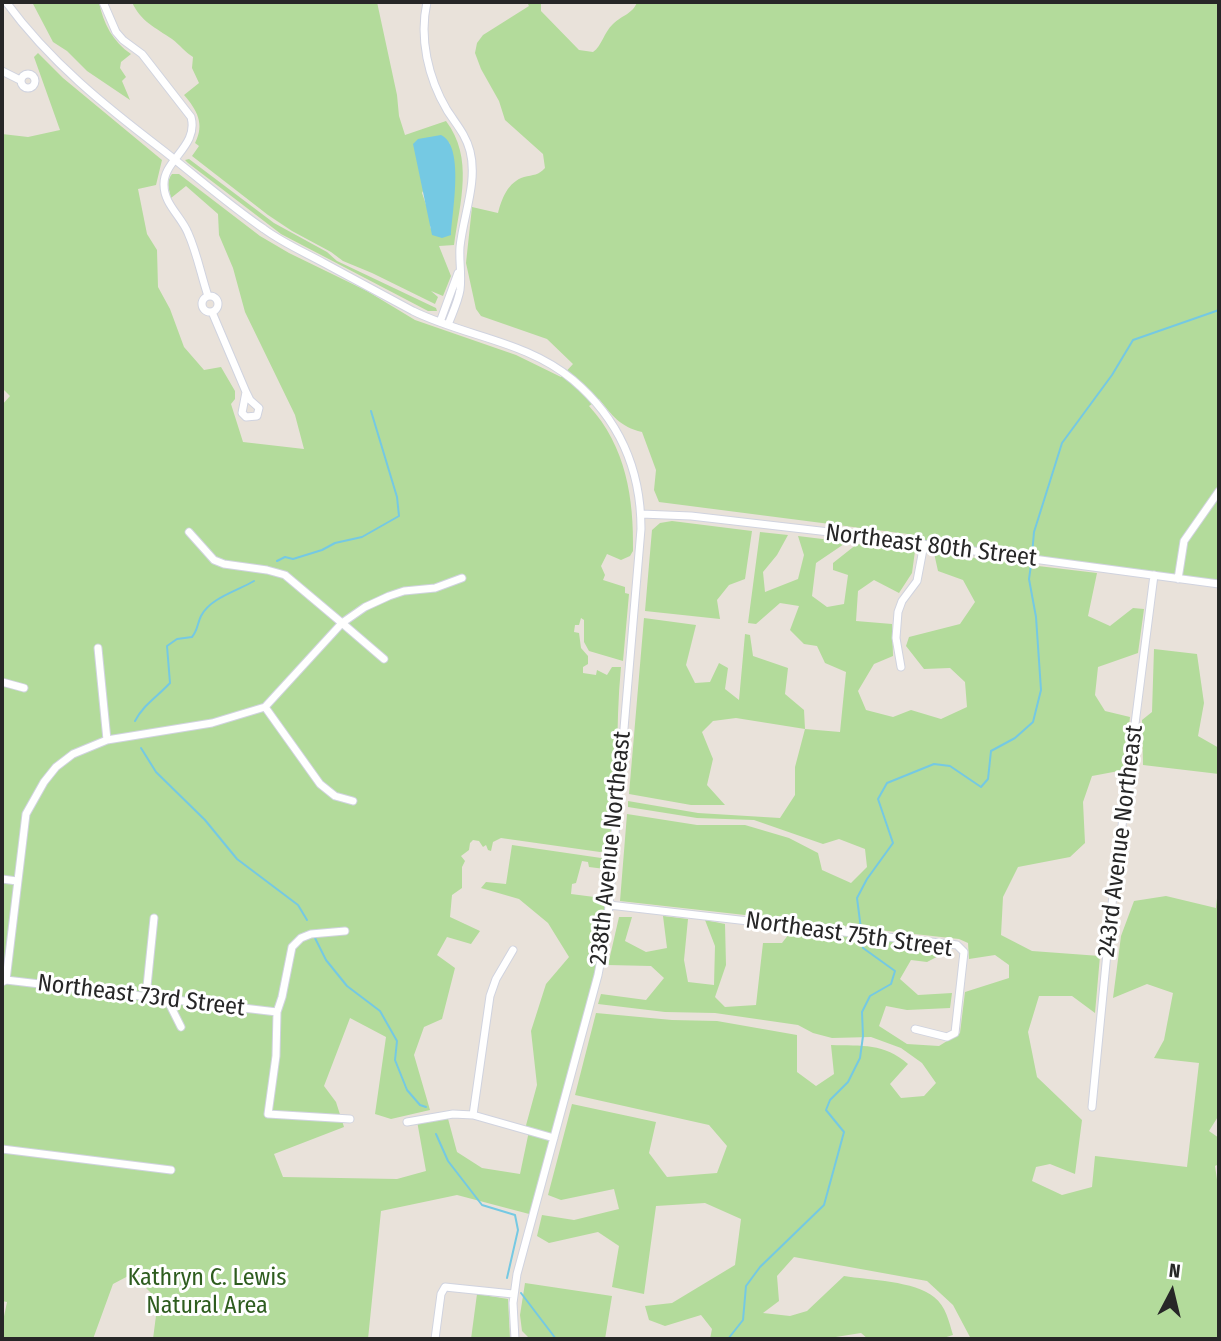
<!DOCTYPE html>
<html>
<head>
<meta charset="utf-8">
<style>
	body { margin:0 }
	#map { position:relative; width:1221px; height:1341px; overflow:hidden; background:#e9e2da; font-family:"Fira Sans Condensed",sans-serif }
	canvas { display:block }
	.frame { position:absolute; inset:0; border:4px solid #272727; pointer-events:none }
	.north { position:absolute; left:1137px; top:1257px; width:70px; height:70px; -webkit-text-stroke:5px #fff; paint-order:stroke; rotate:7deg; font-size:19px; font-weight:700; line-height:28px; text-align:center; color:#272727 }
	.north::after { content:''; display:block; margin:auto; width:24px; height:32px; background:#272727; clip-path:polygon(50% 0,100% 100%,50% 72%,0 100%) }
</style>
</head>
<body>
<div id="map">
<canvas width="1221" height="1341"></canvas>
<div class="frame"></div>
<div class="north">N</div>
</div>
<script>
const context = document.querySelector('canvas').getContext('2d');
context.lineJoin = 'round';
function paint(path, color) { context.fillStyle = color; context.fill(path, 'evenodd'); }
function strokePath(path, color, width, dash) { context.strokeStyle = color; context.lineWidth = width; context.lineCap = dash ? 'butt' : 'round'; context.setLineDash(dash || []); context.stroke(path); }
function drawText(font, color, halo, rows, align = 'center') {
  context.font = font + ' "Fira Sans Condensed",sans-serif'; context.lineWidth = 6; context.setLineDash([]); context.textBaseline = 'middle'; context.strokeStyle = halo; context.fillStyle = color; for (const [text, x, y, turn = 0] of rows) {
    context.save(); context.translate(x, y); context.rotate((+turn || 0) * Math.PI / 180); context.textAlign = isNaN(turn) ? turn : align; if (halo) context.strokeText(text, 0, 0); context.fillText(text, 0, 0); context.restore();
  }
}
const green = new Path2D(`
	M 32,2 L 99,2 C 103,23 113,42 131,54 L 121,62 L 120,68 L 126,77 L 122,81 L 130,100 L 87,71 L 67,51 L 53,42 Z
	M 132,2 L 377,2 L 397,95 L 399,116 L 405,135 L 446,121 C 474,158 460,202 454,245 L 439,246 L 451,276 L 443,296 L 431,291 L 438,297 L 435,304 L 372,273 L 343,261 L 331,252 L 292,231 L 268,215 L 192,156 L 199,146 L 195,143 C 205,124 197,110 184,95 L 199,83 L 192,68 L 193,57 C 185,52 180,45 172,39 C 156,28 140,21 132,2 ZM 449,142 L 455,170 L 430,229 L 430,216 L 422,193 Z
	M 527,2 L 541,2 L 541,11 L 579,50 L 593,52 C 602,46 604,32 613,24 C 622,15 633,14 637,2 L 1219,2 L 1219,584 L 1039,561 L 1038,566 L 1097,573 L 1088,616 L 1110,626 L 1133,608 L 1144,609 L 1138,653 L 1098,667 L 1095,695 L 1105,711 L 1130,717 L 1124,770 L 1092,776 L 1083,802 L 1085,843 L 1070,857 L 1018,867 L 1003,897 L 1001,935 L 1032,951 L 1100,956 L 1095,1013 L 1072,996 L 1039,996 L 1028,1032 L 1037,1077 L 1082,1120 L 1075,1174 L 1050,1164 L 1036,1167 L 1032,1181 L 1062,1195 L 1092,1187 L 1095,1156 L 1187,1167 L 1199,1063 L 1154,1058 L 1164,1040 L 1173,993 L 1147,984 L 1113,998 L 1121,936 L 1134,901 L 1166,896 L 1216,908 L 1219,878 L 1219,1115 L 1209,1131 L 1219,1138 L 1219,1164 L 1215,1166 L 1219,1193 L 1219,1339 L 971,1339 L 953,1305 L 927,1281 L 794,1257 L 777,1276 L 779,1301 L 763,1313 L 790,1316 L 807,1311 L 844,1276 C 869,1280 915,1281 934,1297 C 946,1306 949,1322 953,1335 L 940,1339 L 868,1339 L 861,1333 L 823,1339 L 710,1339 L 712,1329 L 701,1315 L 665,1326 L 649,1320 L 645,1306 L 672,1303 L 735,1265 L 741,1219 L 705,1203 L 656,1206 L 644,1294 L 612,1287 L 619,1246 L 598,1232 L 549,1243 L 537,1236 L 542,1215 L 574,1220 L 619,1209 L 614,1189 L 561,1200 L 548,1195 L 572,1104 L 656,1122 L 649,1153 L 667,1177 L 717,1173 L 727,1146 L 709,1125 L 575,1095 L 596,1013 L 672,1020 L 717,1021 L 797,1035 L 797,1072 L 816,1086 L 834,1074 L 831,1045 C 862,1046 884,1043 908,1064 L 890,1084 L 901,1098 L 924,1096 L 936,1083 L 922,1063 L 901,1048 L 871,1037 L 832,1038 L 813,1033 L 798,1025 L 715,1013 L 665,1012 L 598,1004 L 601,994 L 646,1000 L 664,978 L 651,966 L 608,965 L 619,917 L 632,917 L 625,941 L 646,952 L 667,948 L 663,916 L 688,919 L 684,960 L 688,982 L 714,985 L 715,946 L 705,920 L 725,924 L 726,965 L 715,997 L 725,1007 L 756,1005 L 763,943 L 782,943 L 792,930 L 954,948 L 927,962 L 911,960 L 900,979 L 918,995 L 952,993 L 950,1008 L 907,1010 L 886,1006 L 879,1026 L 907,1044 L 939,1046 L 960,1033 L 965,992 L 1009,978 L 1009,965 L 995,955 L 969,959 L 968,943 L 959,939 L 620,901 L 627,814 L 697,825 L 745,825 L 789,838 L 818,853 L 822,870 L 851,883 L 867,867 L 865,849 L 839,839 L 823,844 L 754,820 L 697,818 L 628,807 L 628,801 L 698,813 L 780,818 L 795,795 L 795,767 L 805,729 L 736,718 L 713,721 L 702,732 L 713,759 L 707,785 L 725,805 L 691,805 L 629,794 L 644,618 L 696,625 L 686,665 L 695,683 L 710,682 L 719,663 L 728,668 L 725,689 L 739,700 L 745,634 L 750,635 L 753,656 L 788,668 L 785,694 L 804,710 L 805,729 L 840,732 L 846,672 L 825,663 L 817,646 L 804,644 L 790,630 L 799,606 L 780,603 L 756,624 L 748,623 L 760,532 L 788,535 L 777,555 L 763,572 L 765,592 L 798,579 L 804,555 L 798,536 L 847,542 L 816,563 L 812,596 L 827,607 L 844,604 L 848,575 L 833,570 L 833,563 L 857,544 L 915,551 L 912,573 L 899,593 L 874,580 L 858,591 L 856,621 L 892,624 L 893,656 L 874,664 L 858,691 L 866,710 L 893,717 L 911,710 L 941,719 L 967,707 L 965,682 L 950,668 L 924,669 L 906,646 L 909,637 L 960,624 L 975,602 L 963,580 L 938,571 L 934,553 L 1017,563 L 1018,559 L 923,546 L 923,536 L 659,502 L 654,490 L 656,470 L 642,432 C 620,427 612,415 599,399 L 589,406 C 626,446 634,499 633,551 L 630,556 L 621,560 L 607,554 L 601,566 L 605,575 L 603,580 L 625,587 L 625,593 L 629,594 L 623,661 L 589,651 L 584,642 L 584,620 L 581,618 L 579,625 L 575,625 L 574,632 L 579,633 L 581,648 L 588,656 L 588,664 L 583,667 L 583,673 L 596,675 L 597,670 L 607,675 L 612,667 L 621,667 C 615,728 619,789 614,850 L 600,852 L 501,838 L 493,842 L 491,851 L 488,850 L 486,845 L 483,847 L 479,841 L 473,840 L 470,843 L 469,850 L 461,856 L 465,861 L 462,867 L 462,888 L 452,895 L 450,917 L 480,931 L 471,944 L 447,937 L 437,955 L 455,968 L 442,1019 L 424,1027 L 414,1055 L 430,1110 L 391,1119 L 375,1114 L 386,1037 L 350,1018 L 324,1086 L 336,1102 L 344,1127 L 274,1154 L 283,1177 L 397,1179 L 426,1171 L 417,1121 L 447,1115 L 457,1152 L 482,1168 L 520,1174 L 529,1131 L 525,1129 L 537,1085 L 531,1031 L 546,984 L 569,957 L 548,923 L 519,899 L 481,888 L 486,882 L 506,884 L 512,845 L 608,859 L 605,869 L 589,867 L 588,862 L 582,861 L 576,883 L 572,884 L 571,894 L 610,899 L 607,928 L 533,1215 L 457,1195 L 381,1211 L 368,1339 L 153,1339 L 158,1300 L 132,1274 L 113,1284 L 93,1339 L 2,1338 L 2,1326 L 7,1302 L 2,1301 L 2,405 L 10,396 L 2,388 L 2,134 L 28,137 L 60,130 L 34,57 L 38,53 L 63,78 L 162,160 L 156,185 L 138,189 L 147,234 L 157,250 L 158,287 L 170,309 L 184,347 L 204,370 L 221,367 L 235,391 L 235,399 L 231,404 L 243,442 L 304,449 L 295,415 L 245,312 L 233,268 L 219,235 L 218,214 L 186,186 L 171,198 C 169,189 166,181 172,174 L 179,174 L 260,236 L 289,253 L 367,291 L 415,320 L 516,355 L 561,377 L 573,364 L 547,339 L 481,316 L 476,309 L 466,263 L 472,207 L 498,213 C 502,198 508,182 524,177 C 533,175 539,175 545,168 L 543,154 L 505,120 L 499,101 L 481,69 L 475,53 L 477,43 L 483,35 L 529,6 Z
	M 189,159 L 274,223 L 327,252 L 337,261 L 436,308 L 437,311 L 428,311 L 281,234 L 188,163 L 185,160 Z
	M 672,521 L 752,531 L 745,579 L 729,585 L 717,600 L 720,619 L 645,611 L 652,530 L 660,523 Z
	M 1154,649 L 1197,654 L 1204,703 L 1198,736 L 1219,748 L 1219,774 L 1143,765 L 1142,720 L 1152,712 Z
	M 525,1283 L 612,1296 L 605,1339 L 530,1339 L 522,1331 L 520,1315 Z
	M 477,1294 L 508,1299 L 510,1339 L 471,1339 Z`);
const water = new Path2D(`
	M 441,135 C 465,146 452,212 451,235 L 442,238 L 432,235 L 413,144 L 418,139 Z`);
const stream = new Path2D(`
	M 1032,555 L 1034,532 L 1062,443 L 1112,375 L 1133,340 L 1219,310
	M 277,561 L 285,557 L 293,559 L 322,550 L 335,543 L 362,537 L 399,516 L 397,497 L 371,411
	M 135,721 C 143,705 158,696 170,683 L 167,646 L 177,639 L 192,637 C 198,630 197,624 201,616 C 210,598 237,591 254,581
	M 141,748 L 156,772 L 205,820 L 237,859 L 298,905 L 307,920
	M 861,929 L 857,898 L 867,879 L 893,843 L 878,799 L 887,783 L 934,764 L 950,766 L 981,787 L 988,779 L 991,751 L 1015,738 L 1033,722 L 1041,690 L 1036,617 L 1029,579 L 1031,565
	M 315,938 L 326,960 L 347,986 L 380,1011 L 397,1041 L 395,1060 L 407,1090 L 420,1105 L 426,1107
	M 436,1134 L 448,1161 L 482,1205 L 515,1215 L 518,1230 L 507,1278
	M 521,1293 L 556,1339
	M 728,1339 L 743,1320 L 746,1286 L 760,1267 L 824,1205 L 844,1132 L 826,1110 L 830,1100 L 848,1082 L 860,1058 L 863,1036 L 862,1012 L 870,996 L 891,984 L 895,971 L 863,948 L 862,939`);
const minor = new Path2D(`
	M 6,2 C 50,62 105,106 164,151 C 197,177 229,205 264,229 C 283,243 304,252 324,263 C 354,279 383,295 413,311 C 466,337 527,341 573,380 C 619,419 641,469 641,529 L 607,928 L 598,975 L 517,1274 L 513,1303 L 515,1339
	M 103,2 L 116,32 L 123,40 L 142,54 L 191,117 C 199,146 163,160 164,185 C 164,204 181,216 188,233 C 197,253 201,275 208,296
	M 427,2 C 419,38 428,78 447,110 C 456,124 466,135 470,151 C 478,182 463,216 460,247 C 459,261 462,276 460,290 C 458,302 452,314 448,325
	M 2,71 L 20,80
	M21 81a7 7 0 1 1 14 0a7 7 0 1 1-14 0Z
	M202 304a8 8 0 1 1 16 0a8 8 0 1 1-16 0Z
	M 212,312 L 246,392
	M 440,322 L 458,273
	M 246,392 L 250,400 L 259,408 L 257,416 L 246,417 L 242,413 Z
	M 641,514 L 691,516 L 855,535 L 1219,584
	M 189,532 L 214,560 L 224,564 L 267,570 L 285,575 L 342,623 L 365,607 L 389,596 L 404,591 L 435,588 L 462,578
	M 1178,579 L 1184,541 L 1219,491
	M 98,648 L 107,740
	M 901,667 L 896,638 L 898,612 L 902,601 L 917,581 L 924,544
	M 2,682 L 24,688
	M 265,707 L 320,784 L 335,796 L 353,801
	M 2,879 L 17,881
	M 609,905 L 957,945 L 964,952 L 955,1033 L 947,1037 L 915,1029
	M 345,931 L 311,934 L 301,938 L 292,947 L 282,997 L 277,1012 L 276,1056 L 268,1114 L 350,1119
	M 6,980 L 277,1012
	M 2,982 L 6,980 L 26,814 L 44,782 L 56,767 L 73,754 L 107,740 L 212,723 L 265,707 L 342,623 L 384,659
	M 146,996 L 154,918
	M 167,999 L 181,1027
	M 1092,1107 L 1111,912 L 1154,575
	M 473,1115 L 490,996 L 496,979 L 513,950
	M 407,1122 L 453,1114 L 473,1115 L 554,1138
	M 2,1149 L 171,1170
	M 435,1339 L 441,1294 L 445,1287 L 513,1294`);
const streetNames = [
	["Northeast 80th Street",931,546,7],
	["243rd Avenue Northeast",1121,841,-83],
	["238th Avenue Northeast",611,848,-84],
	["Northeast 75th Street",849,935,8],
	["Northeast 73rd Street",141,996,7]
];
const parkNames = [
	["Kathryn C. Lewis",207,1278],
	["Natural Area",207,1306]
];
paint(green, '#b3db9b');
paint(water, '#75c9e3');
strokePath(stream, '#75c9e3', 2);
strokePath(minor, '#d0d3df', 9);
strokePath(minor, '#fff', 7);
drawText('24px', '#272727', '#fff', streetNames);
drawText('24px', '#2e5d1f', '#fff', parkNames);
</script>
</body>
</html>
